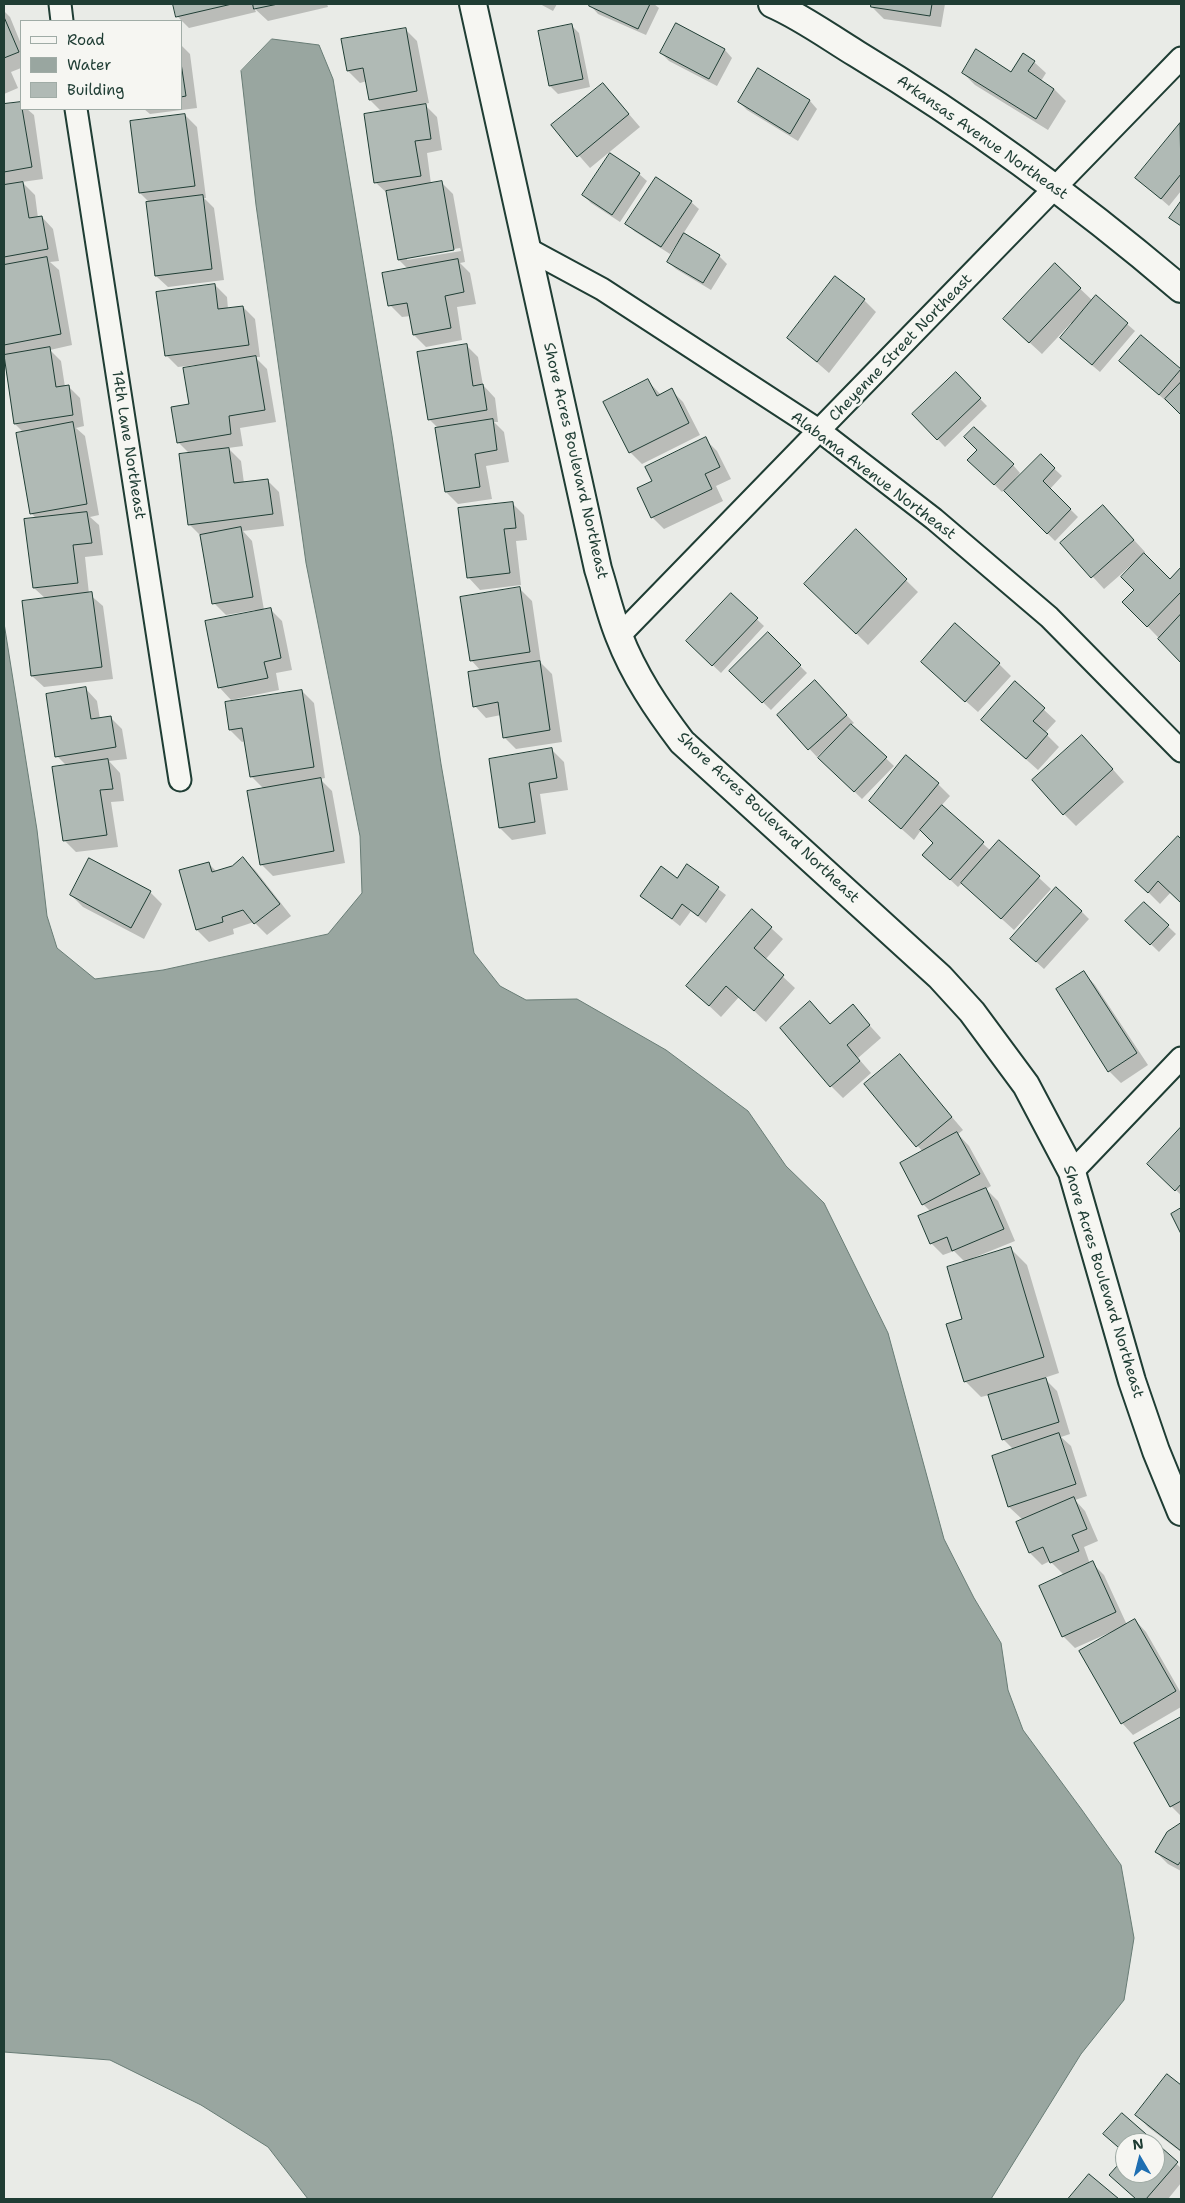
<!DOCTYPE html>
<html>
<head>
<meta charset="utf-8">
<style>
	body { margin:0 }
	#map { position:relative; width:1185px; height:2203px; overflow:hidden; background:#e9ebe7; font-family:"Shantell Sans",sans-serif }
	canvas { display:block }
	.frame { position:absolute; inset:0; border:5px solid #1f3d34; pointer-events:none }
	.legend { position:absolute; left:20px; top:20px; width:162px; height:90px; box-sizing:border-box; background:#f6f6f2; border:1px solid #a0aca6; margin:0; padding:6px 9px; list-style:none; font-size:15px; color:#1f3d34 }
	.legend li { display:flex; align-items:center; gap:10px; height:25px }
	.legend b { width:25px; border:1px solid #a0aca6 }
	.north { position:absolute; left:1115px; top:2133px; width:50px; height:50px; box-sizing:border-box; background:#f6f6f2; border:1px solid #a0aca6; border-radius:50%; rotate:352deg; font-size:14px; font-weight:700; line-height:20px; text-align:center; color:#1f3d34 }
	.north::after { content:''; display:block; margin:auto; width:18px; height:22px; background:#1f6fb2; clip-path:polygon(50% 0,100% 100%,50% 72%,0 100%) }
</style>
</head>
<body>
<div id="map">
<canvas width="1185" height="2203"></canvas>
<div class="frame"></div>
<ul class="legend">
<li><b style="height:6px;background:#f6f6f2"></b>Road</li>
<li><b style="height:14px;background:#99a6a0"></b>Water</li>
<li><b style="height:14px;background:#b0bab5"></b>Building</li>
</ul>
<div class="north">N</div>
</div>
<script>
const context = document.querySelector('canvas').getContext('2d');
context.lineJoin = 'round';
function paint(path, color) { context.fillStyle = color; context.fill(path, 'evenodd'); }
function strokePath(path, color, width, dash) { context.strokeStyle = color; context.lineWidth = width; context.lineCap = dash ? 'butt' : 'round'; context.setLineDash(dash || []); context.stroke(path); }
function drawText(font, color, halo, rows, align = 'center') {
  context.font = font + ' "Shantell Sans",sans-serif'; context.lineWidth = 5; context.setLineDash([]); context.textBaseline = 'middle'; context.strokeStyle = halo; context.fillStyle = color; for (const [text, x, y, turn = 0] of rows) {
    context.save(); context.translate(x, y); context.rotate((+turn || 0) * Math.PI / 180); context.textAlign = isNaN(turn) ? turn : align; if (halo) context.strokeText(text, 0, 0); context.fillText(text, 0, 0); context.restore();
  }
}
const water = new Path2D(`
	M 272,39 L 319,45 L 333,79 L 392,436 L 441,764 L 474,953 L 500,986 L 526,1000 L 577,999 L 666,1050 L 748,1111 L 786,1166 L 824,1203 L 888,1333 L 944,1539 L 974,1598 L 1001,1643 L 1008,1690 L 1023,1730 L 1082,1810 L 1121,1865 L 1134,1938 L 1124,2000 L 1081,2054 L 991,2199 L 308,2199 L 268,2147 L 201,2105 L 110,2060 L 4,2052 L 4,623 L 37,830 L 47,916 L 57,948 L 95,979 L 163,970 L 328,934 L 362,893 L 360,836 L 306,563 L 256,205 L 241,71 Z`);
const shadow = new Path2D(`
	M 174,4 L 327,4 L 328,7 L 268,21 L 254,8 L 256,12 L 189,28 L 177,16 Z
	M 540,4 L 557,4 L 553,11 Z
	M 592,4 L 654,4 L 659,8 L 646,35 L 598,14 L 591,6 Z
	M 873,4 L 945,4 L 941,27 L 884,19 L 872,7 Z
	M 4,11 L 10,17 L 21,44 L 21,68 L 11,72 L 18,88 L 4,94 Z
	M 676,25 L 725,50 L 732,58 L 717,86 L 669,61 L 661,53 Z
	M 572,26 L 579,33 L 590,87 L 558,94 L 550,86 Z
	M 405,29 L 417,41 L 429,103 L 424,104 L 437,117 L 442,150 L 427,153 L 431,184 L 441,182 L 453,194 L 465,262 L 460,263 L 470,273 L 476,304 L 457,307 L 462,340 L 426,347 L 414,335 L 411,316 L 402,317 L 390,305 L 409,270 L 399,260 L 388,194 L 375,182 L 382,112 L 370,100 L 367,81 L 360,83 L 348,71 L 342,40 ZM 460,248 L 461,251 L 407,260 L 407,257 Z
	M 181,45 L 190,54 L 197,108 L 150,114 L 144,109 L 181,109 Z
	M 1034,62 L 1046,73 L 1041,81 L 1054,89 L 1066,101 L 1048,130 L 975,85 L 963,73 L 1011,73 Z
	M 603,84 L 640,127 L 590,168 L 553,126 Z
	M 810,101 L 817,109 L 798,141 L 747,110 L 739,102 Z
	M 21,103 L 21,109 L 27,109 L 34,115 L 43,179 L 22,182 L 35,195 L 38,218 L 42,217 L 53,229 L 59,261 L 50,262 L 59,270 L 72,345 L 50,350 L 61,361 L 65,387 L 68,386 L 80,398 L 84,426 L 76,428 L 85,436 L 99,515 L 90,517 L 99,525 L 103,555 L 85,557 L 89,594 L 103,606 L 113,679 L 44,687 L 32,676 L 46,599 L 34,588 L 37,519 L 31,513 L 23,432 L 15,424 L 4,359 L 4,106 Z
	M 185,115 L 197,127 L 206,198 L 204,198 L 214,208 L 224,280 L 168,287 L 156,276 L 150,203 L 140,193 Z
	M 1180,125 L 1181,191 L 1169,206 L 1137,178 Z
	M 639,174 L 647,181 L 620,222 L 591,203 L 583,195 Z
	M 691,202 L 699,209 L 683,234 L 719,256 L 727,264 L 711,290 L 676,269 L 668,262 L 680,243 L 678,242 L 670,254 L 634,231 L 627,223 Z
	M 1055,265 L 1093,301 L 1127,324 L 1135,331 L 1100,372 L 1069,346 L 1073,324 L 1071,323 L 1042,354 L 1017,331 Z
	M 215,285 L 227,297 L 228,309 L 243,307 L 255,319 L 260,357 L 255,357 L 267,369 L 276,422 L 240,428 L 243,446 L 228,448 L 241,461 L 244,483 L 267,480 L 279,492 L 284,526 L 243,531 L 252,541 L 264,610 L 270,609 L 282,621 L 292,670 L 276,673 L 279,690 L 231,700 L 220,688 L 206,622 L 256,612 L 255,610 L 226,615 L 214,603 L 202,537 L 190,525 L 190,454 L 178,442 L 206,364 L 178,367 L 166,355 Z
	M 864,300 L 876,312 L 829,373 L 789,338 Z
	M 1142,337 L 1181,371 L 1181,414 L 1120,361 Z
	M 466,345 L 478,357 L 483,385 L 495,398 L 498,422 L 494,422 L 504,432 L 509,462 L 486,466 L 492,499 L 458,504 L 446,492 L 439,429 L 429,419 Z
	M 956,374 L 987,406 L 945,447 L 914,414 Z
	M 648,381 L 661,395 L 671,390 L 683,402 L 700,435 L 642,464 L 630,452 L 605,403 Z
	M 705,439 L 717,451 L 731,479 L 716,486 L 723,501 L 664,529 L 652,517 L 639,489 L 654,482 Z
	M 979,450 L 1013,465 L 1020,473 L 1015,479 L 1016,480 L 1041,456 L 1062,476 L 1050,489 L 1078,517 L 1055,541 L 1004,490 L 1002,492 L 969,460 Z
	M 512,503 L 524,515 L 527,540 L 516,541 L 521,585 L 480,590 L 469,578 Z
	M 1103,506 L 1145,552 L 1143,554 L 1170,580 L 1181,569 L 1181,661 L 1124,602 L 1135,590 L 1136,561 L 1104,589 L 1062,543 Z
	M 856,531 L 918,592 L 868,645 L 806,584 Z
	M 520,589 L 532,601 L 541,663 L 552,674 L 562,742 L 516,749 L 504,737 L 501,715 L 486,718 L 475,706 L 481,671 L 471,660 Z
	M 731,595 L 764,626 L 721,673 L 687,641 Z
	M 768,634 L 807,673 L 771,710 L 731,671 Z
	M 999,664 L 1011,676 L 978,712 L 934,673 Z
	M 1015,683 L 1056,721 L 1045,733 L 1059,747 L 1038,770 L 994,731 Z
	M 86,689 L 97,701 L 100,719 L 110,717 L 122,729 L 127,759 L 109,761 L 120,773 L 124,801 L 111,802 L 118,847 L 76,852 L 64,840 L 67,766 L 57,756 Z
	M 822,689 L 854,723 L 851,725 L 894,766 L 862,799 L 820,758 L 830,747 L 829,746 L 817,757 L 778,715 Z
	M 302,691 L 314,703 L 325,778 L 320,779 L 332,791 L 345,863 L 273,876 L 261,864 L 264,789 L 251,776 L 246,741 L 242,742 L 230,730 Z
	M 1094,748 L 1124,782 L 1076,826 L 1064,814 Z
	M 552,750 L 564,762 L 568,790 L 540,794 L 546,834 L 512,840 L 500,828 L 490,760 Z
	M 938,784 L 950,796 L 941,806 L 991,851 L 999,841 L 1051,889 L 1014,930 L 962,883 L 958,887 L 932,863 L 935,843 L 921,830 L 914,840 L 870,801 Z
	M 1178,838 L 1181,840 L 1181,902 L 1171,892 L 1160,904 L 1137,881 Z
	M 243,858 L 255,870 L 291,916 L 267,935 L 254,922 L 233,929 L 234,934 L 209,942 L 197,930 L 181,871 L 208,863 L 217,872 L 232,867 Z
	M 688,866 L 726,895 L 706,923 L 691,911 L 680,926 L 641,895 L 677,880 Z
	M 150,892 L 162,904 L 144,939 L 83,907 L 71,895 Z
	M 1144,903 L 1176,934 L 1159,952 L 1127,921 Z
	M 1081,911 L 1089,919 L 1044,969 L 1019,946 Z
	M 771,928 L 783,939 L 765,960 L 795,988 L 766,1022 L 739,997 L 721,1017 L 688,986 Z
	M 1084,973 L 1095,985 L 1148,1065 L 1121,1083 L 1109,1071 Z
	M 810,1003 L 831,1025 L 852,1006 L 881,1038 L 858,1058 L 871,1073 L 843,1098 L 831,1086 Z
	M 900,1056 L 963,1130 L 958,1134 L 969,1146 L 991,1186 L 986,1189 L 998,1201 L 1015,1241 L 973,1258 L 974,1260 L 1011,1249 L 1027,1265 L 1059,1373 L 1044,1378 L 1057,1391 L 1070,1434 L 1061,1437 L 1071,1446 L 1087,1496 L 1075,1500 L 1085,1511 L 1098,1541 L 1084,1547 L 1090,1564 L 1092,1563 L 1104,1575 L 1127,1625 L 1135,1620 L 1146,1632 L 1181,1693 L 1181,1707 L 1133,1735 L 1122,1723 L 1112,1633 L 1111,1632 L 1075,1648 L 1063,1636 L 1065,1576 L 1050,1561 L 1042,1565 L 1030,1553 L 1017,1523 L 1023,1520 L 1009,1507 L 994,1456 L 1014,1450 L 1003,1439 L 989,1395 L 981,1397 L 965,1381 L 964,1320 L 966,1263 L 954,1251 L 943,1255 L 931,1243 L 931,1212 L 923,1204 L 901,1163 L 923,1152 L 866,1085 Z
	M 1181,1129 L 1181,1195 L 1149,1164 Z
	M 1181,1718 L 1181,1816 L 1171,1806 L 1136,1744 Z
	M 1181,1824 L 1181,1871 L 1168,1864 L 1156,1852 L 1168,1833 Z
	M 1167,2076 L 1181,2087 L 1181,2152 L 1148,2127 L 1137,2115 Z
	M 1155,2144 L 1181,2168 L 1181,2183 L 1168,2199 L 1136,2199 L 1123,2187 L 1125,2159 L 1125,2173 L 1155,2173 Z`);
const building = new Path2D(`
	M 173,4 L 232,4 L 176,17 Z
	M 253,4 L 278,4 L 254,9 Z
	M 590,4 L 650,4 L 638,29 L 589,6 Z
	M 871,4 L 932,4 L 930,16 L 871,7 Z
	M 4,17 L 19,52 L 4,58 Z
	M 676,23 L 725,49 L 709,79 L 660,53 Z
	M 572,24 L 583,79 L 549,86 L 538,31 Z
	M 406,28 L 417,91 L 369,100 L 363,68 L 347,71 L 341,39 Z
	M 976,49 L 1011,72 L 1023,53 L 1035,61 L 1028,71 L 1054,89 L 1036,119 L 962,73 Z
	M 181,63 L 186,96 L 181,97 Z
	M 758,68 L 810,100 L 790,134 L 738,102 Z
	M 603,83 L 629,114 L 577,157 L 551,125 Z
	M 21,102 L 32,167 L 4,172 L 4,104 Z
	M 426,104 L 431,139 L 415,141 L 421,176 L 374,183 L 364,114 Z
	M 185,114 L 195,186 L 139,193 L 130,121 Z
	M 1180,123 L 1181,174 L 1161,199 L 1135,178 Z
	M 610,153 L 640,173 L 612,215 L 582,195 Z
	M 656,177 L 692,201 L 661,247 L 625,224 Z
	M 442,181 L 454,250 L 398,260 L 386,191 Z
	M 23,182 L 29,218 L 42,216 L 48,249 L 4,257 L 4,185 Z
	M 203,195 L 212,269 L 155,276 L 146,202 Z
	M 1181,201 L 1181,226 L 1169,218 Z
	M 684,233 L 720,255 L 703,283 L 667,262 Z
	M 47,257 L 61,334 L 4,345 L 4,265 Z
	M 458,259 L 464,292 L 445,296 L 451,328 L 413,335 L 407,303 L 388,306 L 382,273 Z
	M 1055,263 L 1081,288 L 1029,343 L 1003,319 Z
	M 835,276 L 865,299 L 817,362 L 787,338 Z
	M 215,284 L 218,309 L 243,306 L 249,345 L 165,356 L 156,292 Z
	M 1096,295 L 1128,323 L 1092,365 L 1060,338 Z
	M 1141,335 L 1181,369 L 1159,395 L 1119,361 Z
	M 467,344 L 473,386 L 483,384 L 487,410 L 428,420 L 417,352 Z
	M 50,347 L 56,387 L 69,385 L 73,415 L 14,424 L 4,355 Z
	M 256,356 L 265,410 L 229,416 L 231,434 L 177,443 L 171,407 L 189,404 L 183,368 Z
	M 956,372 L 981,398 L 937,440 L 912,414 Z
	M 648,379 L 657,396 L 672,388 L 689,423 L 629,453 L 603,402 Z
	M 1181,382 L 1181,415 L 1165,399 Z
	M 493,419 L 497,450 L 475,454 L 480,487 L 445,492 L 435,428 Z
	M 73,422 L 87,504 L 30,514 L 16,433 Z
	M 974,427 L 1014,464 L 994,485 L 967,460 L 977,450 L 964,437 Z
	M 706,437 L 720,467 L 705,474 L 712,489 L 651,518 L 637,488 L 652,481 L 645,467 Z
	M 229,448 L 234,483 L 268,479 L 273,514 L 188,525 L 179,454 Z
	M 1041,454 L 1055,468 L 1043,481 L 1071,509 L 1047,534 L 1004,491 Z
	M 513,502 L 516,528 L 504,529 L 510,573 L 467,578 L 458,508 Z
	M 1103,505 L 1134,540 L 1091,578 L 1060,543 Z
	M 87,512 L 92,543 L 73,545 L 78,583 L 33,588 L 24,519 Z
	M 241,527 L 253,597 L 212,604 L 200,535 Z
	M 856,529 L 907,579 L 856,634 L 804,584 Z
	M 1144,553 L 1170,579 L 1181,567 L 1181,592 L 1147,627 L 1122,602 L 1134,590 L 1121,577 Z
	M 520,587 L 530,652 L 470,661 L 460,597 Z
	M 92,592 L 102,667 L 31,676 L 22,601 Z
	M 731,593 L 758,618 L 712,666 L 686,641 Z
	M 271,608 L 281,658 L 264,662 L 268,678 L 218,688 L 205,621 Z
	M 1181,614 L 1181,663 L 1158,639 Z
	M 955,623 L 1000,663 L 965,702 L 921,662 Z
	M 768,632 L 801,665 L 762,703 L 729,671 Z
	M 540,661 L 550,730 L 503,738 L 498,702 L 473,707 L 468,672 Z
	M 815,680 L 847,715 L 808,750 L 777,715 Z
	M 1015,681 L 1045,708 L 1033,721 L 1048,734 L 1026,759 L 981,720 Z
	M 86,687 L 91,719 L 111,716 L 116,747 L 55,757 L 46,694 Z
	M 302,690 L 314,767 L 250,777 L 242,728 L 229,730 L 225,702 Z
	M 851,724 L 887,757 L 854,792 L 818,758 Z
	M 1082,735 L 1113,769 L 1063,815 L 1032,780 Z
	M 552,748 L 557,778 L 529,783 L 535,822 L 499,828 L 489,759 Z
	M 906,755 L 939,783 L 901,829 L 869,801 Z
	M 108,759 L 113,789 L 100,790 L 107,835 L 63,841 L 52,767 Z
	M 321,778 L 334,851 L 260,865 L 247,791 Z
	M 942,805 L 984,842 L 950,880 L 922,855 L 933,843 L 920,830 Z
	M 1178,836 L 1181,839 L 1181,903 L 1158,881 L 1148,893 L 1135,881 Z
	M 999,840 L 1040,876 L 1001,919 L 961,883 Z
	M 243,857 L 280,904 L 254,924 L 243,910 L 222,917 L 223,922 L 196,930 L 179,870 L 209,862 L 212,872 L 232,866 Z
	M 89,858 L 151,891 L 131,928 L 70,895 Z
	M 687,864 L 719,887 L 698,916 L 682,904 L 672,919 L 640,896 L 661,866 L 677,878 Z
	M 1056,887 L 1082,911 L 1036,962 L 1010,939 Z
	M 1144,902 L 1169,925 L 1150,945 L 1125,921 Z
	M 752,909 L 772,927 L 754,948 L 784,975 L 754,1011 L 726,986 L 709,1006 L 686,986 Z
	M 1084,971 L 1137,1053 L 1108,1072 L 1056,989 Z
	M 810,1001 L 830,1024 L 853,1004 L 870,1025 L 847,1045 L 860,1061 L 830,1087 L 780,1028 Z
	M 900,1054 L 952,1117 L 916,1147 L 864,1084 Z
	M 1181,1127 L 1181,1184 L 1175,1191 L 1147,1164 Z
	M 957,1132 L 980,1174 L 922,1205 L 900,1163 Z
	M 986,1188 L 1004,1229 L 952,1251 L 947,1237 L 930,1244 L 918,1216 Z
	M 1181,1208 L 1181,1234 L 1171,1214 Z
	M 1011,1247 L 1044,1357 L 964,1382 L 946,1324 L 962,1319 L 947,1267 Z
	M 1046,1378 L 1059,1422 L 1002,1440 L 988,1395 Z
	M 1059,1433 L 1076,1484 L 1008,1507 L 992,1456 Z
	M 1074,1497 L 1087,1529 L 1072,1535 L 1079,1551 L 1050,1563 L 1043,1547 L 1029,1553 L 1016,1522 Z
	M 1093,1561 L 1116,1612 L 1062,1637 L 1039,1586 Z
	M 1135,1619 L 1176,1691 L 1121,1724 L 1079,1651 Z
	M 1181,1717 L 1181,1801 L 1170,1807 L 1134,1743 Z
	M 1181,1823 L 1181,1861 L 1178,1865 L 1155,1852 L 1167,1832 Z
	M 1167,2074 L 1181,2085 L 1181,2151 L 1135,2115 Z
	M 1122,2113 L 1178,2162 L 1146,2199 L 1136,2199 L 1109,2175 L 1125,2157 L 1125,2173 L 1155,2173 L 1155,2143 L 1125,2143 L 1125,2153 L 1103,2134 Z
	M 1089,2174 L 1119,2199 L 1068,2199 Z`);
const minor = new Path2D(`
	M 60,4 L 62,21
	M 76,109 L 180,780
	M 528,249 L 602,289 L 820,431 L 934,519 L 1049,617 L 1181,751
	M 619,636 L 1181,58
	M 1072,1172 L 1181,1058`);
const tertiary = new Path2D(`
	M 473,4 L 598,569 C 605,591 610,614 619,636 C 634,675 657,709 682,742 L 940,977 L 972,1012 L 1026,1085 L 1072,1172 L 1132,1381 L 1156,1451 L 1181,1512
	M 772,4 C 802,17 829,37 857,54 C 971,123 1080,203 1181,289`);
const streetNames = [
	["Arkansas Avenue Northeast",982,138,35],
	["Cheyenne Street Northeast",901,348,-46],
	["14th Lane Northeast",128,445,81],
	["Shore Acres Boulevard Northeast",575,461,77],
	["Alabama Avenue Northeast",873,476,37],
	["Shore Acres Boulevard Northeast",768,818,43],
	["Shore Acres Boulevard Northeast",1103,1282,73]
];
paint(water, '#99a6a0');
strokePath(water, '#687c75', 1);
paint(shadow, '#0003');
paint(building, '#b0bab5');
strokePath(building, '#1f3d34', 1);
strokePath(minor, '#1f3d34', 25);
strokePath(tertiary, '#1f3d34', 30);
strokePath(minor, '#f6f6f2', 21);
strokePath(tertiary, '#f6f6f2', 26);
drawText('15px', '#1f3d34', '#f6f6f2', streetNames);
</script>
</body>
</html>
